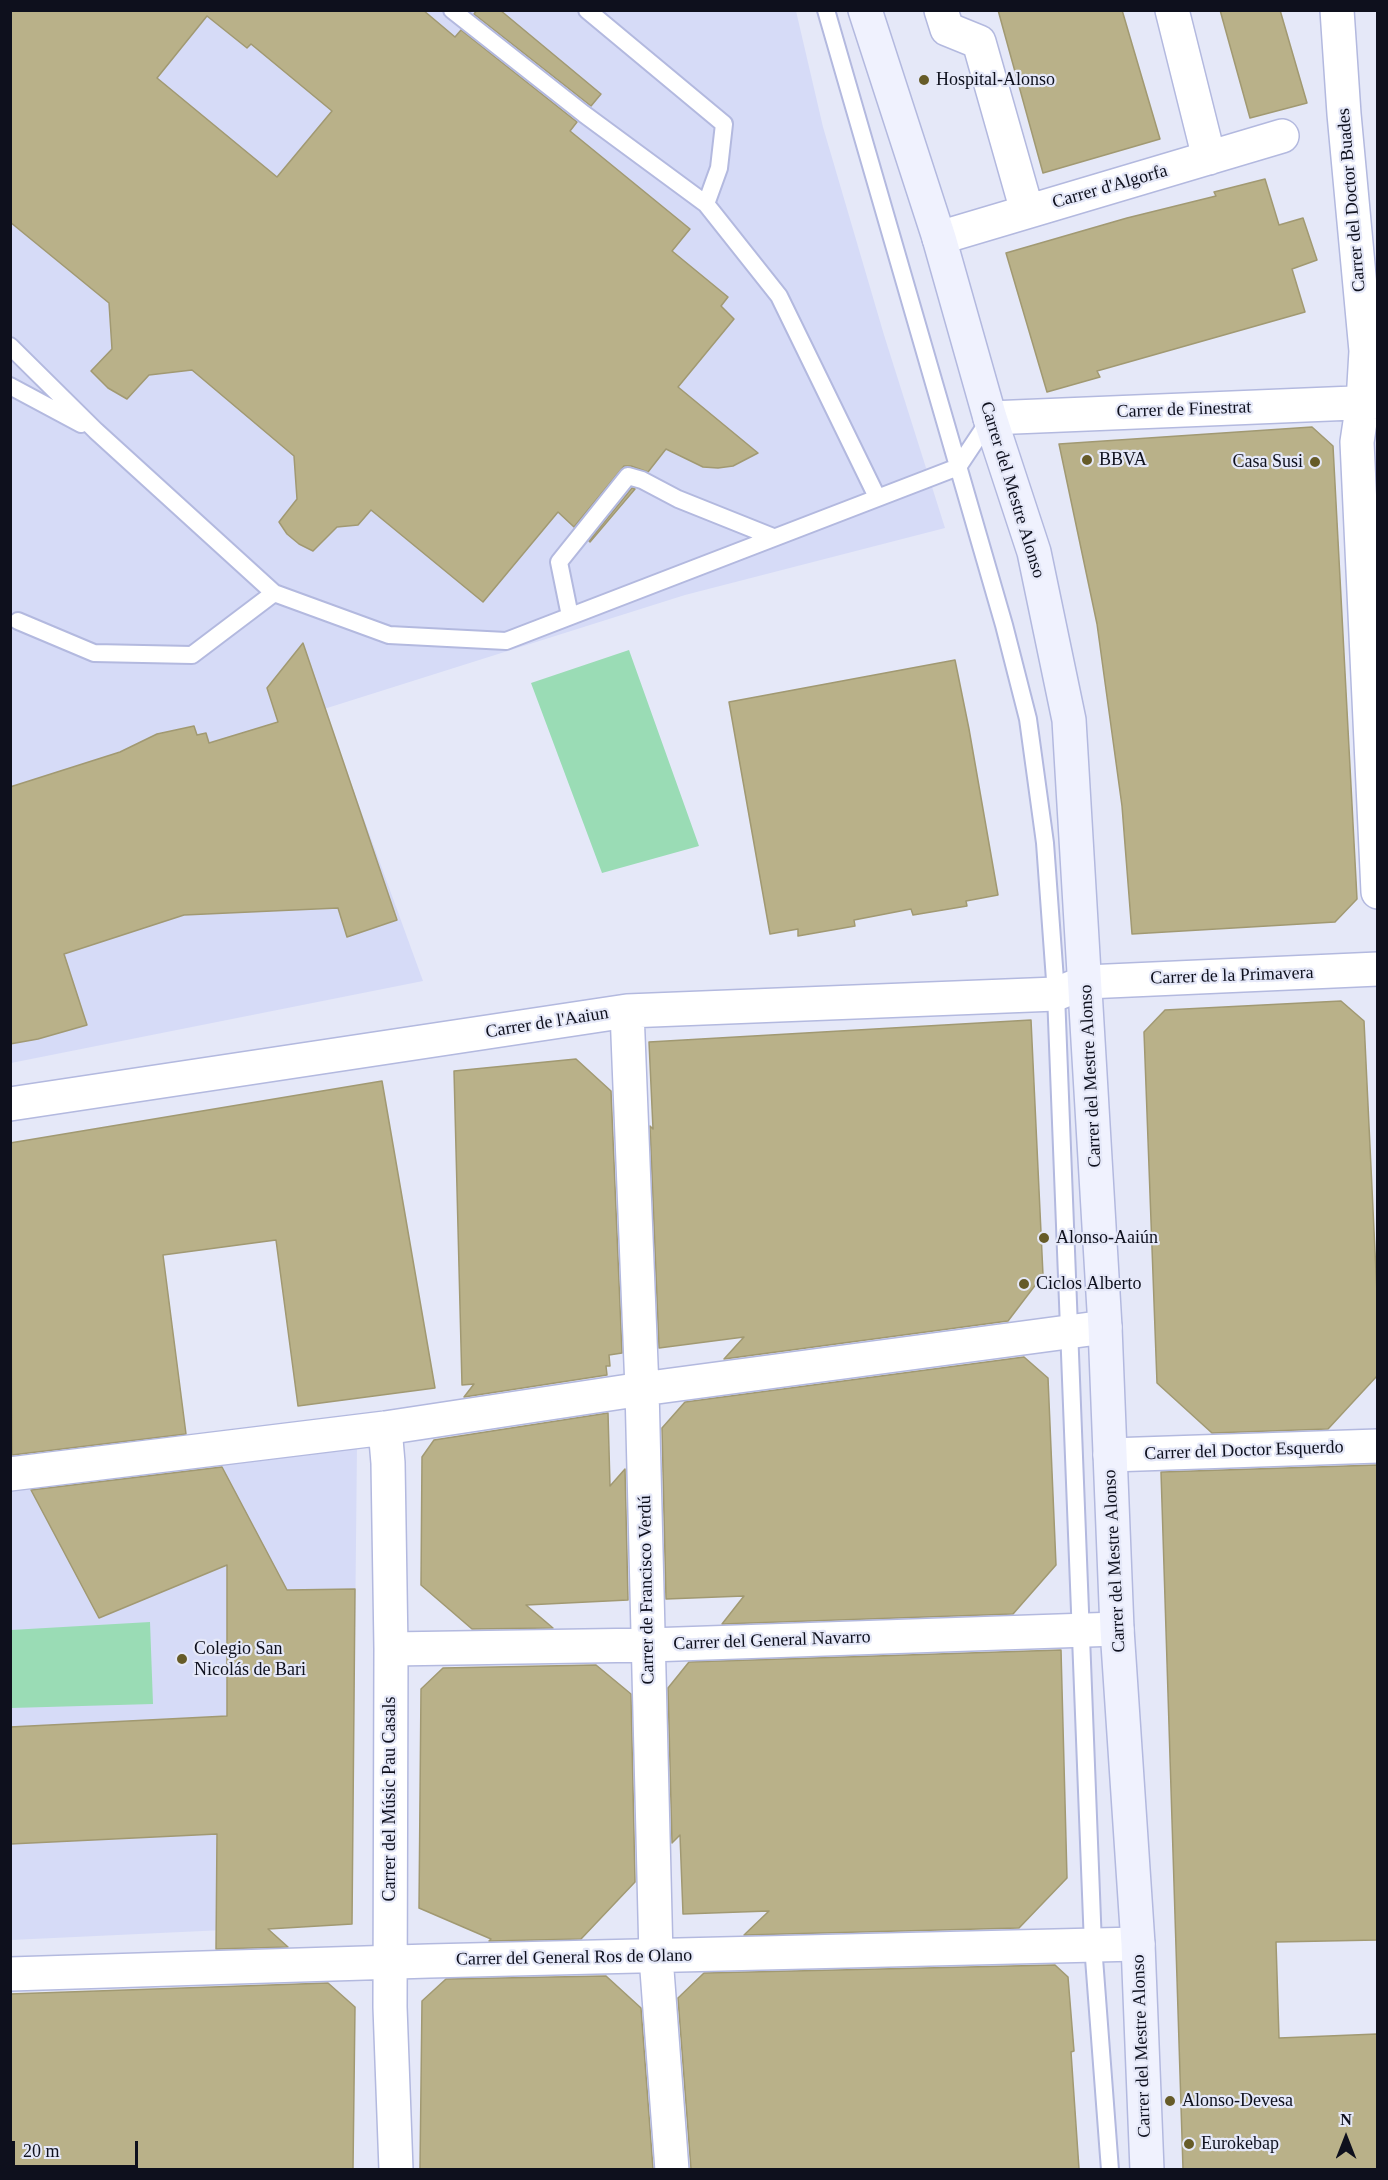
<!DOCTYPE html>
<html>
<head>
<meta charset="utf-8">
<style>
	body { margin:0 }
	#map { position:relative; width:1388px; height:2180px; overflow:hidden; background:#e5e8f8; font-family:Georgia,serif }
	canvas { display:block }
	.frame { position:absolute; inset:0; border:12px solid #0e101d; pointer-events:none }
	.north { position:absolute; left:1316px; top:2108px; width:60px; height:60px; -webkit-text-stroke:4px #e5e8f8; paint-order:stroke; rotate:0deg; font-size:16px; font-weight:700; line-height:24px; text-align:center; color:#0e101d }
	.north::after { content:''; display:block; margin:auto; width:21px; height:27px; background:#0e101d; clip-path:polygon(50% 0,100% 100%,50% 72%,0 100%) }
	.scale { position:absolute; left:12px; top:2141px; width:126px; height:27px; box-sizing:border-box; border:3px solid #0e101d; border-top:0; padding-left:8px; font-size:18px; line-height:21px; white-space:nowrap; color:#0e101d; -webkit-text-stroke:4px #e5e8f8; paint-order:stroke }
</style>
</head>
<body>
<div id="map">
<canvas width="1388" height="2180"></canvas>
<div class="frame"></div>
<div class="north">N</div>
<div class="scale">20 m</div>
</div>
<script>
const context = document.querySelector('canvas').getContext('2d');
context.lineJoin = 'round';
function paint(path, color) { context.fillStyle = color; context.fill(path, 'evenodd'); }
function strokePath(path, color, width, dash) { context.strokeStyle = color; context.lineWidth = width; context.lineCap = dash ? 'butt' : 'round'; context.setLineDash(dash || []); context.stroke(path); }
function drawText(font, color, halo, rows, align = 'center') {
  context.font = font + ' Georgia,serif'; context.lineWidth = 4.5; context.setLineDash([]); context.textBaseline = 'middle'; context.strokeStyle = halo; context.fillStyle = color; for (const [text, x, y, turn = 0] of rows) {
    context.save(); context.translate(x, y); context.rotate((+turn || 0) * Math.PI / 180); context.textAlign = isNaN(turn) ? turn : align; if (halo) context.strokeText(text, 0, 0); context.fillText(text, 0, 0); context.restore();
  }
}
const built = new Path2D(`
	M 11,11 L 796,11 L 823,127 L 884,335 L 945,528 L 685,595 L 324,709 L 423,981 L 11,1063 Z
	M 357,1446 L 352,1924 L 11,1940 L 10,1490 Z`);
const green = new Path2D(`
	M 629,650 L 699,846 L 602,873 L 531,683 Z
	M 150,1622 L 153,1704 L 11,1708 L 11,1630 Z`);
const building = new Path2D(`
	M 10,10 L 423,10 L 455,37 L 461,30 L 577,122 L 570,131 L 690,229 L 672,251 L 728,297 L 721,306 L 734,319 L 678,387 L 758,453 L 733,466 L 718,468 L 703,467 L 666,449 L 648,472 L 631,466 L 624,466 L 574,527 L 558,512 L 483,602 L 371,510 L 358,525 L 337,527 L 313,551 L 299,544 L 287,534 L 279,522 L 297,499 L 294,456 L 192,370 L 149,375 L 127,399 L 108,388 L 91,371 L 112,349 L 109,303 L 10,222 ZM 207,16 L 247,48 L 251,44 L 332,111 L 277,177 L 157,78 Z
	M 477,10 L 500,10 L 601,94 L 591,106 L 474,14 Z
	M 998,10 L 1122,10 L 1160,139 L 1043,173 Z
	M 1220,10 L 1280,10 L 1307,103 L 1250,118 Z
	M 1265,179 L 1279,225 L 1303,218 L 1317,260 L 1292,269 L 1305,312 L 1097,371 L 1100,377 L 1047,392 L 1006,253 L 1127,218 L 1216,196 L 1214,192 Z
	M 1312,427 L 1333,446 L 1357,899 L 1335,922 L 1132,934 L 1122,806 L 1097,624 L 1059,444 Z
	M 632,488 L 635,489 L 590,542 L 589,541 Z
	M 303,643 L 397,920 L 347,937 L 338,908 L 184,915 L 64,954 L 87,1025 L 38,1039 L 10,1044 L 10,787 L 120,752 L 157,734 L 194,726 L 197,735 L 206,733 L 209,743 L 278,722 L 267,688 Z
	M 955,660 L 969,729 L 998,895 L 966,901 L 967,906 L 913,915 L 911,909 L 854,920 L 855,926 L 798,936 L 798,929 L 770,934 L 729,702 Z
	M 1341,1001 L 1364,1021 L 1377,1293 L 1377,1376 L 1328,1429 L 1212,1433 L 1157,1383 L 1144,1032 L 1165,1010 Z
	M 1031,1020 L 1043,1275 L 1008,1321 L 724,1359 L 744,1337 L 659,1348 L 650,1126 L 653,1129 L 649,1042 Z
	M 576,1059 L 611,1091 L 622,1353 L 609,1355 L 610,1366 L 606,1366 L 607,1375 L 464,1397 L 474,1384 L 462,1385 L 454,1071 Z
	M 382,1081 L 435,1388 L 298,1406 L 276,1240 L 163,1255 L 186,1434 L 12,1455 L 10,1143 Z
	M 1024,1357 L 1048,1378 L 1056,1565 L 1013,1614 L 722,1624 L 744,1596 L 666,1599 L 662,1428 L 685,1402 Z
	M 608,1413 L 610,1486 L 625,1469 L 628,1600 L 526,1605 L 553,1628 L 472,1629 L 421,1585 L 422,1457 L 434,1440 Z
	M 1377,1465 L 1377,1940 L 1276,1942 L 1279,2038 L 1377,2034 L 1377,2169 L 1183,2169 L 1161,1472 Z
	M 222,1467 L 287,1590 L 355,1589 L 352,1924 L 268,1929 L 288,1947 L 216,1949 L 217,1834 L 10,1844 L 10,1727 L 227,1716 L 227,1565 L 99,1618 L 31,1490 Z
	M 1061,1650 L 1067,1878 L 1019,1928 L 744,1935 L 769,1911 L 683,1914 L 680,1835 L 672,1843 L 668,1688 L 689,1662 Z
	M 596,1665 L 631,1694 L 635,1882 L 581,1939 L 489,1941 L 491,1939 L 419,1908 L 421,1689 L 443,1668 Z
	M 1055,1965 L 1068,1977 L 1074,2051 L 1071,2052 L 1079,2169 L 691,2169 L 678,1998 L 704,1973 Z
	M 606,1976 L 641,2008 L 653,2169 L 420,2169 L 422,2001 L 446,1979 Z
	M 328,1983 L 355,2007 L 353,2169 L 10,2169 L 10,1994 Z`);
const lane = new Path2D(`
	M 452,10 L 584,114 L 706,204
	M 587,10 L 724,124 L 719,168 L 706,204 L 779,296 L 877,497
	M 826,10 L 1004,625 L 1028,719 L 1045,843 L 1056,994 L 1093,1945 L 1110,2170
	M 10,346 L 96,431 L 274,593 L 389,635 L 506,641 L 958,467 L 990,419
	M 10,386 L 81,424
	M 570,616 L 559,562 L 628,476 L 642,480 L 678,499 L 773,537
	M 18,621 L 94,653 L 192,655 L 274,593`);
const street = new Path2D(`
	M 941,10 L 947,29 L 979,42 L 1027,211
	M 1172,10 L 1209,158
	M 1337,10 L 1344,114 L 1366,351 L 1363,402 L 1357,442 L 1378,892
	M 939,238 L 1282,136
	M 990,418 L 1378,402
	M 627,1011 L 642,1389 L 656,1957 L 672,2170
	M 10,1104 L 627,1011 L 1056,994 L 1086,982 L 1378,969
	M 385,1428 L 388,1463 L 391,1649 L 390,2007 L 396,2170
	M 1110,1455 L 1378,1446
	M 10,1474 L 385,1428 L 642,1389 L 1105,1327
	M 391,1649 L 649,1645 L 1117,1629
	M 10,1974 L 429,1961 L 1138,1944`);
const secondary = new Path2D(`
	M 865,10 L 939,238 L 990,418 L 1034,552 L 1069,720 L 1105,1327 L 1117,1629 L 1138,1944 L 1147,2170`);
const markers = [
	[924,80,6,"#665b28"],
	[1087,460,6,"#665b28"],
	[1315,462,6,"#665b28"],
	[1044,1238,6,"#665b28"],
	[1024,1284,6,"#665b28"],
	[182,1659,6,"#665b28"],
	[1170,2101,6,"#665b28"],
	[1189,2144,6,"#665b28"]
];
const poiNames = [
	["Hospital-Alonso",936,80],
	["BBVA",1099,460],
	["Casa Susi",1303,462,"right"],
	["Alonso-Aaiún",1056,1238],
	["Ciclos Alberto",1036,1284],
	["Colegio San",194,1649],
	["Nicolás de Bari",194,1670],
	["Alonso-Devesa",1182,2101],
	["Eurokebap",1201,2144]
];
const streetNames = [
	["Carrer d'Algorfa",1110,187,-16],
	["Carrer del Doctor Buades",1352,200,-95],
	["Carrer de Finestrat",1184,410,-2],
	["Carrer del Mestre Alonso",1012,490,73],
	["Carrer de la Primavera",1232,976,-2],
	["Carrer de l'Aaiun",547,1023,-9],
	["Carrer del Mestre Alonso",1091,1076,-93],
	["Carrer del Doctor Esquerdo",1244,1451,-2],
	["Carrer del Mestre Alonso",1115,1561,-93],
	["Carrer de Francisco Verdú",647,1590,-91],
	["Carrer del General Navarro",772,1641,-2],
	["Carrer del Músic Pau Casals",390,1799,-90],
	["Carrer del General Ros de Olano",574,1958,-1],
	["Carrer del Mestre Alonso",1142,2046,-92]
];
paint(built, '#d6dbf7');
paint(green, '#9adcb5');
paint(building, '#b9b189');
strokePath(building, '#a19972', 1.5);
strokePath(lane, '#b3b9df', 20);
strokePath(street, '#b3b9df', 36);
strokePath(secondary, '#b3b9df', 36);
strokePath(lane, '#fff', 16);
strokePath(street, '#fff', 33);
strokePath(secondary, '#f0f2fe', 33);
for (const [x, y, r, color] of markers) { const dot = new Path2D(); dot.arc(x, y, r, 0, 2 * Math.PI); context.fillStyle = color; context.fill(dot); strokePath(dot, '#e5e8f8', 2); }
drawText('18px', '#0e101d', '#e5e8f8', poiNames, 'left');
drawText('18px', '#0e101d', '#e5e8f8', streetNames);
</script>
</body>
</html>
